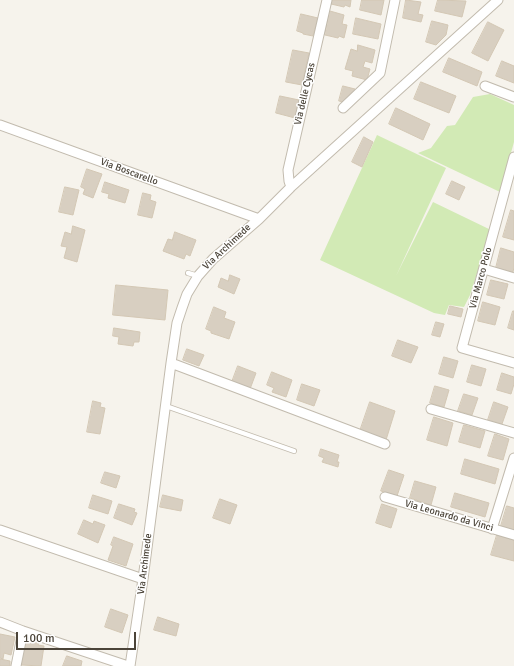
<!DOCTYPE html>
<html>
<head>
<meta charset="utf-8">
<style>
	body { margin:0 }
	#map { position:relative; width:514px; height:666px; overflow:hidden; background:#f6f3ec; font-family:Signika,sans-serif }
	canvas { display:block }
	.scale { position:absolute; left:16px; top:632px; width:120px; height:18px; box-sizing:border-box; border:2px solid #4b4439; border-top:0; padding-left:5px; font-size:12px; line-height:14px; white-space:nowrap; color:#4b4439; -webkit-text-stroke:3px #fff; paint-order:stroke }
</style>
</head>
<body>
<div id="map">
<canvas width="514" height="666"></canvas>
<div class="scale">100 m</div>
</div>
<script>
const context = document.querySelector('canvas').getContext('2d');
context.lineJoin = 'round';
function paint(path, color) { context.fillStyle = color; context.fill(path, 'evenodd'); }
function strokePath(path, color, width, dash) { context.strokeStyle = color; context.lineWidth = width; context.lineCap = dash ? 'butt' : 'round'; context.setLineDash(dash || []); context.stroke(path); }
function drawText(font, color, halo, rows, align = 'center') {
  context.font = font + ' Signika,sans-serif'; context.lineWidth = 3; context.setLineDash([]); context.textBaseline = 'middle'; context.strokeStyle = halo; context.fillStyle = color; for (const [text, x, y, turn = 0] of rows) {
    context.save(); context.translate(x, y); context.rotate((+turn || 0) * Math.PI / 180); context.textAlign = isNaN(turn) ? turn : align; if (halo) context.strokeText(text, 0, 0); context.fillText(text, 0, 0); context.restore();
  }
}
const green = new Path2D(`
	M 490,94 L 514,105 L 514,142 L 500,192 L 418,153 L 431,148 L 447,126 L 455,125 L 473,97 Z
	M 377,135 L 446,168 L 396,276 L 433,202 L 491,230 L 470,295 L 464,307 L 449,305 L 445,315 L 434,313 L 320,260 Z`);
const building = new Path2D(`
	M 332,0 L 351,0 L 350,7 L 345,5 L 344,7 L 331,4 Z
	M 362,0 L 384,0 L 381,15 L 360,10 Z
	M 406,0 L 421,2 L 418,14 L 423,15 L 421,22 L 403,18 Z
	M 438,0 L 466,1 L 462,17 L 435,11 Z
	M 330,11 L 344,15 L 342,24 L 347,25 L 344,38 L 339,36 L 338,38 L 325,35 Z
	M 301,14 L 318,18 L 313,36 L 303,34 L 303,33 L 297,31 Z
	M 356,18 L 381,24 L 378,39 L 353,34 Z
	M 432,21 L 448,25 L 446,35 L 436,45 L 426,42 Z
	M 488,22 L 504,30 L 488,61 L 472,53 Z
	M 358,45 L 375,50 L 372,63 L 365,61 L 363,67 L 370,69 L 367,80 L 352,76 L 353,71 L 345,69 L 351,49 L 357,51 Z
	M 293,50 L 309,53 L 302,85 L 286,82 Z
	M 449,58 L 482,72 L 477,86 L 443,72 Z
	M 502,61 L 514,66 L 514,83 L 496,76 Z
	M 421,82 L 456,96 L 449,113 L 414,99 Z
	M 343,86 L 355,89 L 353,97 L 347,103 L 339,101 Z
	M 280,96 L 299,100 L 295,118 L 276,113 Z
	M 396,108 L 430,124 L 423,140 L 389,124 Z
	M 364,137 L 373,142 L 362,167 L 352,162 Z
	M 87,169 L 102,174 L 93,198 L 83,194 L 85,189 L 81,187 Z
	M 452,181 L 465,187 L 459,200 L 446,194 Z
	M 105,182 L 129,190 L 125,203 L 108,198 L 109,194 L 102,192 Z
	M 65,187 L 79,190 L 73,215 L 59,212 Z
	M 143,193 L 151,195 L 150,200 L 156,202 L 152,218 L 138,215 Z
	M 511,210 L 514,211 L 514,240 L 503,237 Z
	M 73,226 L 85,230 L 77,262 L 64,258 L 67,247 L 61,246 L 65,232 L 71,234 Z
	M 175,232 L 196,240 L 190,256 L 186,254 L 184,259 L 163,251 L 168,239 L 172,240 Z
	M 501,248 L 514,252 L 514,267 L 513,272 L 496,268 Z
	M 230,275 L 240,279 L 234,294 L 218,287 L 221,278 L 228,281 Z
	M 491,280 L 508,284 L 504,299 L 487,295 Z
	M 116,285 L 168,290 L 165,320 L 113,315 Z
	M 483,302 L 500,307 L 495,325 L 478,321 Z
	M 450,306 L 463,309 L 461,317 L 448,314 Z
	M 214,307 L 226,312 L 224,318 L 235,322 L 229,339 L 211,333 L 211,331 L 206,329 Z
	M 513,311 L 514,311 L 514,330 L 508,328 Z
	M 436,322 L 444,324 L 440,337 L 432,335 Z
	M 114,328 L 140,332 L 139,342 L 134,342 L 133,346 L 118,344 L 119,337 L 113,336 Z
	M 398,340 L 418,347 L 411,363 L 392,356 Z
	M 187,349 L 204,355 L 199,366 L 183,360 Z
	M 444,357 L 458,361 L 453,378 L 439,374 Z
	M 472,365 L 486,369 L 481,386 L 467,382 Z
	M 238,366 L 256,373 L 250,389 L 232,382 Z
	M 272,372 L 292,380 L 286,397 L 272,392 L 274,388 L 267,385 Z
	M 502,373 L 514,377 L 514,384 L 511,394 L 497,390 Z
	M 302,384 L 320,390 L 314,406 L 297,400 Z
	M 435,386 L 449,390 L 444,407 L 430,403 Z
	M 464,394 L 478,398 L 472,415 L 458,411 Z
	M 93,401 L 101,403 L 100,407 L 105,408 L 100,434 L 87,432 Z
	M 370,402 L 395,411 L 386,440 L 360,431 Z
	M 494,402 L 508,407 L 502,424 L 488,420 Z
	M 434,417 L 453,423 L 447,446 L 427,440 Z
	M 464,425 L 485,431 L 480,448 L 459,442 Z
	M 495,434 L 509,439 L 503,460 L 488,456 Z
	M 321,449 L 339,455 L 337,462 L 339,462 L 338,467 L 322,462 L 324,458 L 319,456 Z
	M 465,459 L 499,469 L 495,484 L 461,474 Z
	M 389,470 L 404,475 L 397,496 L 381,491 Z
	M 105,472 L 120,476 L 116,488 L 101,483 Z
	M 415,481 L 436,487 L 431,505 L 410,498 Z
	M 455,493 L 489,503 L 485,517 L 451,507 Z
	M 93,495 L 112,501 L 108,514 L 89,508 Z
	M 163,495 L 183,500 L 181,511 L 160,507 Z
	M 220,499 L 237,505 L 230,524 L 213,518 Z
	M 119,504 L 135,509 L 134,512 L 137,513 L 132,525 L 114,518 Z
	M 382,504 L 397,509 L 391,528 L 376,523 Z
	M 507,506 L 514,508 L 514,530 L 501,526 Z
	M 84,520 L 93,524 L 94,521 L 105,525 L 98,543 L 78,534 Z
	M 497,535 L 514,540 L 514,561 L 491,555 Z
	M 114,537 L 133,544 L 126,566 L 108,560 L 113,546 L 111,545 Z
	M 111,609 L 128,615 L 122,633 L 105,627 Z
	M 158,617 L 179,624 L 176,636 L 154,630 Z
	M 0,634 L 15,637 L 11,655 L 4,653 L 3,659 L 0,658 Z
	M 25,640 L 39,643 L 38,645 L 44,646 L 41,666 L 21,665 Z
	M 67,656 L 82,661 L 81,666 L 63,666 Z
	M 0,659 L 10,661 L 10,666 L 0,666 Z`);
const service = new Path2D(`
	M 188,273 L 198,276
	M 166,406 L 294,451`);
const minor = new Path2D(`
	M 485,86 L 514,97
	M 343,108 L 380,73 L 395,0
	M 0,125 L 259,219
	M 514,157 L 462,348 L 514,363
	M 291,187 L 289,181 L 288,170 L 327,0
	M 484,269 L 514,278
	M 171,363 L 385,444
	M 431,409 L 514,433
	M 385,497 L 514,535
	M 492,529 L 514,458
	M 0,530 L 143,579
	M 0,622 L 23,631 L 128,666
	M 16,666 L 23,631
	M 130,666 L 143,579 L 171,363 L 177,323 L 182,308 L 187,294 L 198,276 L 213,259 L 259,219 L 291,187 L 498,0`);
const streetNames = [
	["Via delle Cycas",305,94,-77],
	["Via Boscarello",129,172,20],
	["Via Archimede",227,247,-43],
	["Via Marco Polo",481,278,-75],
	["Via Leonardo da Vinci",449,516,16],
	["Via Archimede",145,564,-83]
];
paint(green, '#d2eab5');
paint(building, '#d8cfc1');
strokePath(building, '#d3c7b4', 1);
strokePath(service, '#c2bbae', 6);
strokePath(minor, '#c2bbae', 11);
strokePath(service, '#fff', 4.5);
strokePath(minor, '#fff', 9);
drawText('10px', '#4b4439', '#fff', streetNames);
</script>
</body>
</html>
